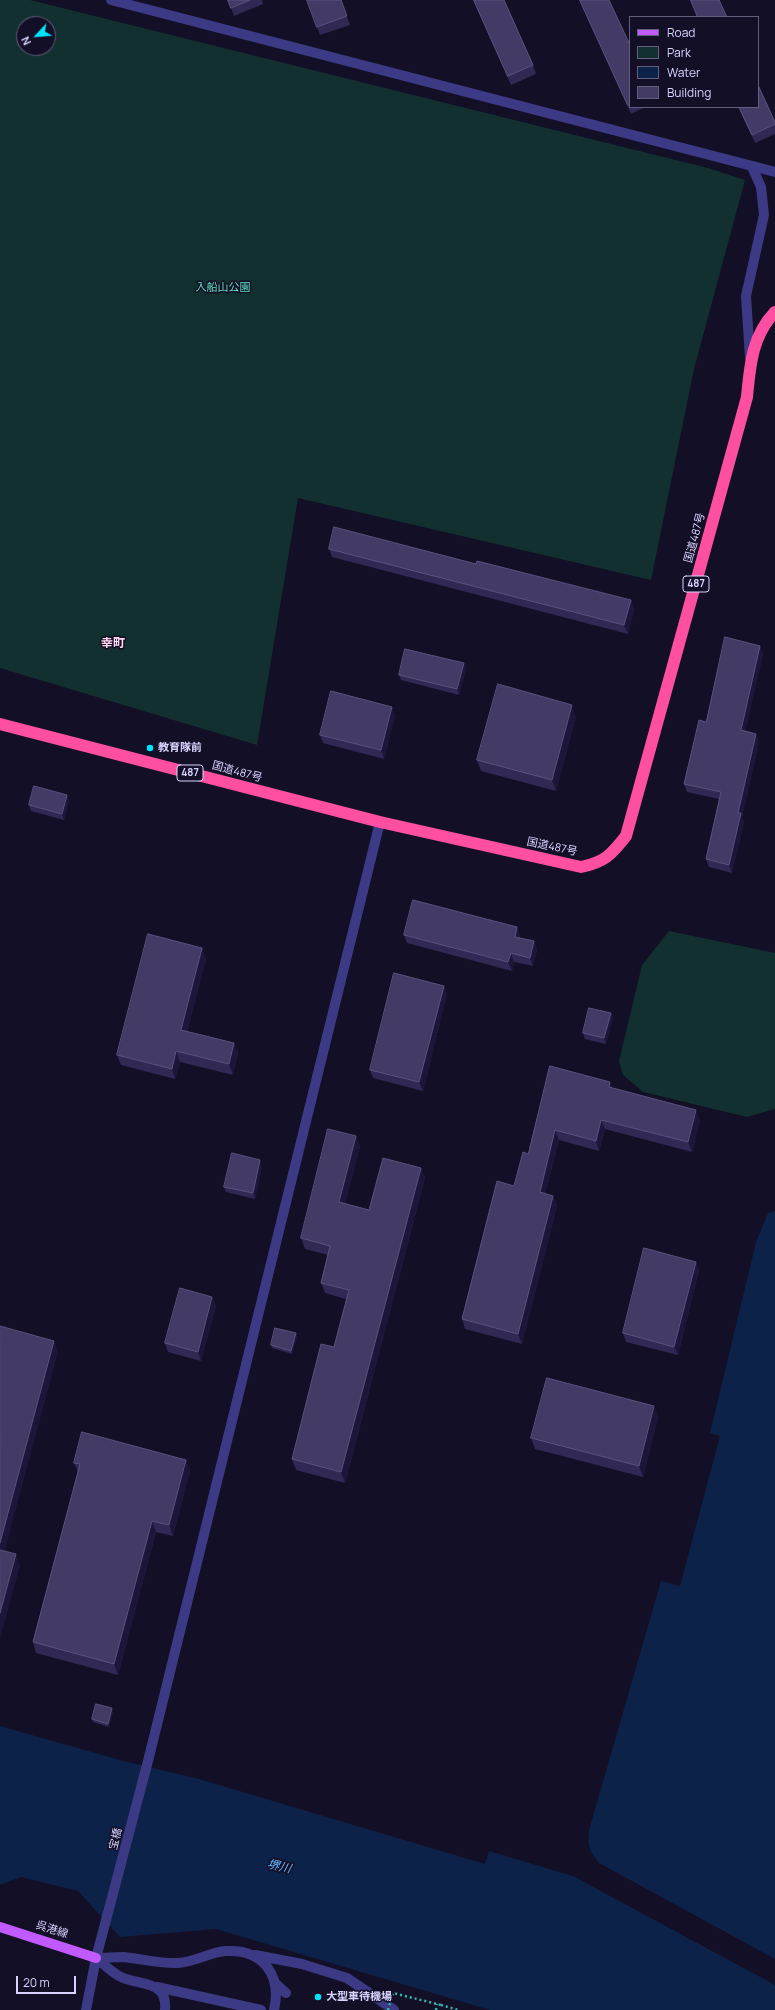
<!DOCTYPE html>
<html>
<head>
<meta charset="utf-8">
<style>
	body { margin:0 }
	#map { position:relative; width:775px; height:2010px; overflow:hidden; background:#130f26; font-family:Manrope,sans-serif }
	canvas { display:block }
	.legend { position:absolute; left:629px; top:16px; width:130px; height:92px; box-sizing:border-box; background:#130f26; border:1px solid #625e7d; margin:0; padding:5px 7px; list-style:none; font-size:12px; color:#d9d4ff }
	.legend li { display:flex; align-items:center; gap:8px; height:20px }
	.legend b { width:20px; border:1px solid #625e7d }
	.north { position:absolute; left:16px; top:16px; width:40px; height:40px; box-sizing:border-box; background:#130f26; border:1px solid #625e7d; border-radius:50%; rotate:244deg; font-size:11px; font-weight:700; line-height:16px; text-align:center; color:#d9d4ff }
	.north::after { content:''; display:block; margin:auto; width:14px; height:18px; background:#00e5ff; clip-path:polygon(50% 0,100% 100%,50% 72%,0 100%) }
	.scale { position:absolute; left:16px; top:1976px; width:60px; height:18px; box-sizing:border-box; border:2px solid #d9d4ff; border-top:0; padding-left:5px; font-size:12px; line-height:14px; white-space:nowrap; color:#d9d4ff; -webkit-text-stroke:3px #130f26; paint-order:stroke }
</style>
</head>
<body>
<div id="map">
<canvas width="775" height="2010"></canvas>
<ul class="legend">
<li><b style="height:5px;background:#c25bff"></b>Road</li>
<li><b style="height:11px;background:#12302f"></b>Park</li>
<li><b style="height:11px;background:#0c2248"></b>Water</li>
<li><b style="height:11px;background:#433a66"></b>Building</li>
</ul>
<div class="north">N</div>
<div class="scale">20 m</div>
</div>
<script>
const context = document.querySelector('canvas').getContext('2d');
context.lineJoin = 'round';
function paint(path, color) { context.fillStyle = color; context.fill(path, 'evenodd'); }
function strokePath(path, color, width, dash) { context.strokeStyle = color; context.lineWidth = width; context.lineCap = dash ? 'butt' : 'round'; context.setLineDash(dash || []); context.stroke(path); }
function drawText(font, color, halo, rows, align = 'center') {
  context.font = font + ' Manrope,"Noto Sans JP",sans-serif'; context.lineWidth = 3; context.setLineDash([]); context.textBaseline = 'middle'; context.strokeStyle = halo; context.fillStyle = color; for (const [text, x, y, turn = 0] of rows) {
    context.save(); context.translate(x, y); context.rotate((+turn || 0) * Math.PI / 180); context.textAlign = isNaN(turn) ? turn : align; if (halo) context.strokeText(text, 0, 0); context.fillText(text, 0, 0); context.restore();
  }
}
const green = new Path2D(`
	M 0,0 L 30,0 L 708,168 L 745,180 L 694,369 L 651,580 L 298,498 L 257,745 L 0,668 ZM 24,24 L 48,24 L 48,48 L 24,48 Z
	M 669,931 L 775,953 L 775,1109 L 747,1117 L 643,1092 L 623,1075 L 619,1061 L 642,965 Z`);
const water = new Path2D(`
	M 775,1211 L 775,1959 L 599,1863 C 590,1852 587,1845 589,1830 L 661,1581 L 680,1586 L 720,1436 L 710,1433 L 756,1242 L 768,1213 Z
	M 0,1726 L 120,1760 L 199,1779 L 485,1864 L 489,1851 L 573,1876 L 775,1985 L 775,2010 L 490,2010 L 216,1929 L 120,1937 L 78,1891 L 21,1877 L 0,1885 Z`);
const path = new Path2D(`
	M 441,2005 L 458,2010
	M 436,2010 L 437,2004`);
const minor = new Path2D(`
	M 111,0 L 775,172
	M 750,358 L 746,296 L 764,215 L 761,187 L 752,167
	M 255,1955 L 302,1964 L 347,1978 L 394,2010
	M 96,1958 C 105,1958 115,1957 124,1957 C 142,1959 160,1964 178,1963 C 195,1962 210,1952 226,1951 C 263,1949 282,1975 274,2010
	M 96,1958 C 104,1964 112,1973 121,1977 C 140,1986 168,1980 165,2010
	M 276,1984 L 286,1993
	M 157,1987 L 261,2010
	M 86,2010 L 96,1958 L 148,1761 L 380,822`);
const major = new Path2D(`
	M 0,1927 L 96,1958`);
const highway = new Path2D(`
	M 0,724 L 380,822 L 581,867 C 605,862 611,855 626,836 L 747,397 C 750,365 752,336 775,312`);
const pathBridge = new Path2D(`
	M 388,2010 L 393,1993 L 441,2005`);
const wall = new Path2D(`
	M 228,0 L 262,0 L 263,4 L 234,16 Z
	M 307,0 L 341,0 L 350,25 L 320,35 Z
	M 473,0 L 504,0 L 533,65 L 536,74 L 511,85 Z
	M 579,0 L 609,0 L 630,45 L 630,107 L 645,107 L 631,114 Z
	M 690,0 L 719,0 L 727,17 L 697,17 Z
	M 738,107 L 758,107 L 775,122 L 775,134 L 755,143 Z
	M 329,549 L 476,564 L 631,600 L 634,609 L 628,634 L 332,557 Z
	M 760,646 L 763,654 L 745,731 L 756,734 L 759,742 L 742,817 L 744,822 L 732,873 L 709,867 L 706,859 L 719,799 L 687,792 L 684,784 L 706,722 Z
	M 464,663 L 466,669 L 459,695 L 401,680 L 399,675 Z
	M 395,716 L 384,759 L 323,743 L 320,735 Z
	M 576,716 L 556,791 L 481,771 L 477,760 Z
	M 67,795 L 69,801 L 64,820 L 31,811 L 29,805 Z
	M 517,927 L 520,936 L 520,938 L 534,941 L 537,950 L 533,966 L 514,962 L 512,971 L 407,943 L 404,935 Z
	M 202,948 L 206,959 L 187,1032 L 234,1043 L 238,1053 L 233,1075 L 180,1062 L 175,1079 L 121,1065 L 117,1055 Z
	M 444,986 L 447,994 L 423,1091 L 373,1078 L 370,1070 Z
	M 611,1013 L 613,1019 L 606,1044 L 585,1039 L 583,1033 Z
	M 550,1066 L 700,1120 L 692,1152 L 605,1129 L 599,1151 L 559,1140 L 545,1194 L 553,1196 L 557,1206 L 522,1344 L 465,1329 L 462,1319 L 514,1186 L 528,1154 Z
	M 356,1136 L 360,1146 L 345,1204 L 369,1210 L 421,1168 L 425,1178 L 345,1483 L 296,1470 L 292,1459 L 334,1347 L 346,1299 L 325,1293 L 321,1283 L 328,1255 L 305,1249 L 301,1238 Z
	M 262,1166 L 255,1199 L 226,1192 L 224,1187 Z
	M 696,1262 L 699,1270 L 678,1355 L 626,1342 L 623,1333 Z
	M 212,1297 L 216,1306 L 201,1361 L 168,1352 L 165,1343 Z
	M 296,1333 L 297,1336 L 292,1354 L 272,1348 L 271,1345 Z
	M 658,1417 L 643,1477 L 535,1449 L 531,1438 Z
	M 186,1460 L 190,1471 L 173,1536 L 156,1532 L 118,1675 L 36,1653 L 33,1642 L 78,1472 L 74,1463 Z
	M 113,1711 L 109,1727 L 93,1722 L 92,1719 Z`);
const shadedWall = new Path2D(`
	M 631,600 L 634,609 L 628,634 L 624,625 Z
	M 760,646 L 763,654 L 744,738 L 741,730 Z
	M 464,663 L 466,669 L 459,695 L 457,689 Z
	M 572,705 L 576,716 L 556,791 L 552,780 Z
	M 392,707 L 395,716 L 384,759 L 381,750 Z
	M 756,734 L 759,742 L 742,817 L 744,822 L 732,873 L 729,865 L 738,813 Z
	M 67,795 L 69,801 L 64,820 L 62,814 Z
	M 517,927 L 520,936 L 518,945 L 515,937 Z
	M 534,941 L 537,950 L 533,966 L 530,958 Z
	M 202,948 L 206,959 L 185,1040 L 181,1030 Z
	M 511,953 L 514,962 L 512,971 L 508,962 Z
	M 444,986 L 447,994 L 423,1091 L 419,1082 Z
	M 611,1013 L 613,1019 L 606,1044 L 604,1038 Z
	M 234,1043 L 238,1053 L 233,1075 L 229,1064 Z
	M 176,1051 L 180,1062 L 175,1079 L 172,1069 Z
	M 610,1082 L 614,1092 L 609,1087 Z
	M 696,1110 L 700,1120 L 692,1152 L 688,1142 Z
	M 601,1120 L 605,1129 L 599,1151 L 596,1141 Z
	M 555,1130 L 559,1140 L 543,1202 L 540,1192 Z
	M 356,1136 L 360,1146 L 343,1213 L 339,1202 Z
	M 260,1160 L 262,1166 L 255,1199 L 253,1193 Z
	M 421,1168 L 425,1178 L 345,1483 L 341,1472 Z
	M 553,1196 L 557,1206 L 522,1344 L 518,1334 Z
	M 696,1262 L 699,1270 L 678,1355 L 674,1347 Z
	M 212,1297 L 216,1306 L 201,1361 L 198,1352 Z
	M 296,1333 L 297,1336 L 292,1354 L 291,1351 Z
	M 54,1341 L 58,1352 L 2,1561 L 0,1555 L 0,1543 Z
	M 654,1406 L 658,1417 L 643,1477 L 639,1466 Z
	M 186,1460 L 190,1471 L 173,1536 L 169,1525 Z
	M 152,1521 L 156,1532 L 118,1675 L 114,1664 Z
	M 16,1554 L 20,1566 L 0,1639 L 0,1613 Z
	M 112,1708 L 113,1711 L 109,1727 L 108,1724 Z`);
const building = new Path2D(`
	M 228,0 L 250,0 L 231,8 Z
	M 307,0 L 341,0 L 347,16 L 317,27 Z
	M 474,0 L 504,0 L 533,65 L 508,76 Z
	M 580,0 L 609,0 L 630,45 L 630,104 L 628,105 Z
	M 691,0 L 719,0 L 727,17 L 698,17 Z
	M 758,85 L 775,122 L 775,124 L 752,135 L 739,107 L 758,107 Z
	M 334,527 L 476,564 L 477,561 L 631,600 L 624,625 L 329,549 Z
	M 725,637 L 760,646 L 741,730 L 756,734 L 738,813 L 741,813 L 729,865 L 706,859 L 721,792 L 684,784 L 699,720 L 706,722 Z
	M 405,649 L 464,663 L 457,689 L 399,675 Z
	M 498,684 L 572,705 L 552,780 L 477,760 Z
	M 331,691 L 392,707 L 381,750 L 320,735 Z
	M 34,786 L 67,795 L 62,814 L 29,805 Z
	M 413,900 L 517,927 L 515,937 L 534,941 L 530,958 L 511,953 L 508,962 L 404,935 Z
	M 148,934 L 202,948 L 181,1030 L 234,1043 L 229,1064 L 176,1051 L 172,1069 L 117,1055 Z
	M 394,973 L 444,986 L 419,1082 L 370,1070 Z
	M 589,1008 L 611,1013 L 604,1038 L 583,1033 Z
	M 550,1066 L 610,1082 L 609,1087 L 696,1110 L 688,1142 L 601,1120 L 596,1141 L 555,1130 L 540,1192 L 553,1196 L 518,1334 L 462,1319 L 497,1181 L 514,1186 L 523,1152 L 528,1154 Z
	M 328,1129 L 356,1136 L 339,1202 L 369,1210 L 383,1158 L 421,1168 L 341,1472 L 292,1459 L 321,1344 L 334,1347 L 349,1290 L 321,1283 L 330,1246 L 301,1238 Z
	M 232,1153 L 260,1160 L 253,1193 L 224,1187 Z
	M 644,1248 L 696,1262 L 674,1347 L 623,1333 Z
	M 180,1288 L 212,1297 L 198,1352 L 165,1343 Z
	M 0,1326 L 54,1341 L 0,1543 Z
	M 275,1328 L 296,1333 L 291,1351 L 271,1345 Z
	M 547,1378 L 654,1406 L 639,1466 L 531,1438 Z
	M 82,1432 L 186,1460 L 169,1525 L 152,1521 L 114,1664 L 33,1642 L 80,1464 L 74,1463 Z
	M 0,1550 L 16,1554 L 0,1613 Z
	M 96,1704 L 112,1708 L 108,1724 L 92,1719 Z`);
const markers = [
	[150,748,4,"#00e5ff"],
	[318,1997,4,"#00e5ff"]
];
const shields = [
	[696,584,26],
	[190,773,26]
];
const shieldNames = [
	["487",696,584],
	["487",190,773]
];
const parkNames = [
	["入船山公園",223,288]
];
const streetNames = [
	["国道487号",695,538,-75],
	["国道487号",237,772,15],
	["国道487号",552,847,12],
	["宝橋",116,1839,-76],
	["呉港線",52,1930,17]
];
const poiNames = [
	["教育隊前",158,748],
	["大型車待機場",326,1997]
];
const neighbourhoodNames = [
	["幸町",113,644]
];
const waterNames = [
	["堺川",279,1867,13]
];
paint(green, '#12302f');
paint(water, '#0c2248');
strokePath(path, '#2fb8b0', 2.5, [2, 3]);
strokePath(minor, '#3d3a85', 10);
strokePath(major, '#c25bff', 10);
strokePath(highway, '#ff4fa3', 12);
strokePath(pathBridge, '#2fb8b0', 2.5, [2, 3]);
paint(wall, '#312854');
paint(shadedWall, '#1d163a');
paint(building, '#433a66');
strokePath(building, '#5a527e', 1);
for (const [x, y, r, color] of markers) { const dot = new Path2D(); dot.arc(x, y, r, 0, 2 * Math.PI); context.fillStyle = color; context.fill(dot); strokePath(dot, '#130f26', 1.5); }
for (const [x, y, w] of shields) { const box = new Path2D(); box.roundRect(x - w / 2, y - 8, w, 16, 3); context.fillStyle = '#130f26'; context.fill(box); strokePath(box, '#d9d4ff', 1); }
drawText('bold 10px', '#d9d4ff', null, shieldNames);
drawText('11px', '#5fe0c0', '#130f26', parkNames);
drawText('11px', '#d9d4ff', '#130f26', streetNames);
drawText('bold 11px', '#d9d4ff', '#130f26', poiNames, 'left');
drawText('bold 12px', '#ffd6f0', '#130f26', neighbourhoodNames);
drawText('italic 12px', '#62b6ff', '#130f26', waterNames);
</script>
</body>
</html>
